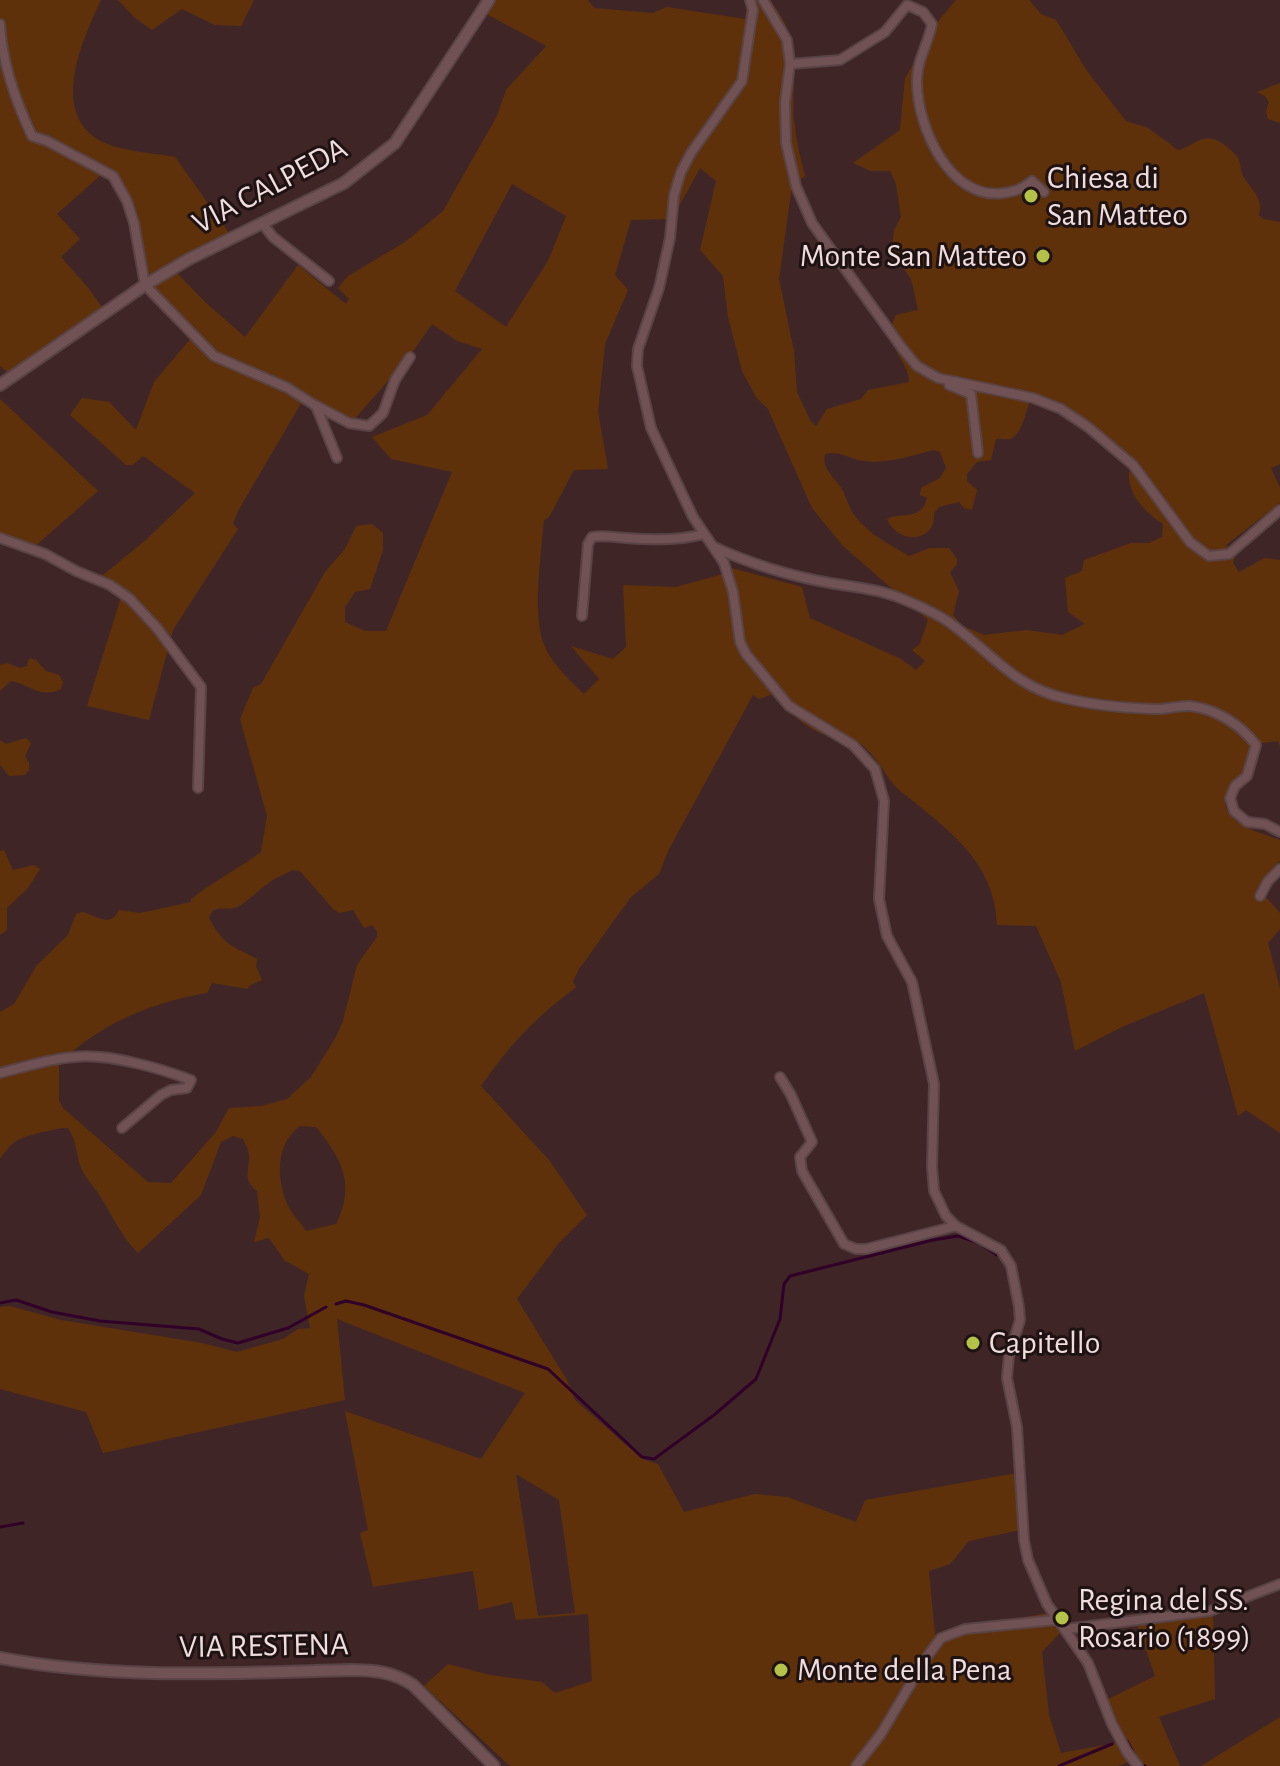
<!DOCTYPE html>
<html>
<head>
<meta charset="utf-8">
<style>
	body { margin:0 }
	canvas { display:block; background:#3f2526 }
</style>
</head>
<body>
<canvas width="1280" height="1766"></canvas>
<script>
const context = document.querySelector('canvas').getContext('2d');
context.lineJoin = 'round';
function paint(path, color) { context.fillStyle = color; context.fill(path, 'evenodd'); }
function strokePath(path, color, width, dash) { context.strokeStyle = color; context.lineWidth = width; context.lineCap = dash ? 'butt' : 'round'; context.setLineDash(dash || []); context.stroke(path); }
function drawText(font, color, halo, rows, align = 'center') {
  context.font = font + ' "Alegreya Sans",sans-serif'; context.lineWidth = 6; context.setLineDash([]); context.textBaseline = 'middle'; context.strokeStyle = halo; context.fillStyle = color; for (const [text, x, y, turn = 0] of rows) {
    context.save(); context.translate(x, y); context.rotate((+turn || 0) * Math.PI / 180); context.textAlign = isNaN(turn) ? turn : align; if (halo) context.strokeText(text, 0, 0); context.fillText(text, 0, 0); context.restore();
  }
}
const green = new Path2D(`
	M 0,0 L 101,0 C 81,42 47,119 107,144 C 128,152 153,153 175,157 L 232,237 L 176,272 L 206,303 L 245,337 L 298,265 L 346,304 L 349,299 L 338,288 L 348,276 L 405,242 L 443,211 L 497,116 L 506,90 L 546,46 L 481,11 L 489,0 L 588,0 L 594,8 L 653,13 L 667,7 L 745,19 L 748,0 L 770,0 C 805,46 791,70 794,120 C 796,139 800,158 805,176 L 792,185 L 779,279 L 794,351 L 797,392 L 810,420 L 816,426 L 827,409 L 861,399 L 868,390 L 909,382 C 909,358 880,347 896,315 L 918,310 L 911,279 L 895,257 L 892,247 L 894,230 L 901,217 L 896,184 L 890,171 L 871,171 L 853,163 L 900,130 L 905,78 L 939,20 L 956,0 L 1029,0 L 1041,14 L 1056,20 L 1087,71 L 1126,121 L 1148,128 L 1178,150 C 1191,148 1199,135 1213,139 C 1221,141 1233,151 1238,158 C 1241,163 1240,171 1243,176 C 1251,189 1264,198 1259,215 L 1263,219 L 1280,222 L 1280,464 L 1271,468 L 1280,488 L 1280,503 L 1226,545 L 1235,556 L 1233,563 L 1239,572 L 1265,558 L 1280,560 L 1280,746 L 1278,741 L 1262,743 L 1250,737 L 1251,763 C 1244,771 1234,779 1229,788 C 1211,821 1259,832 1280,840 L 1280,861 L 1272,869 L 1260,890 L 1280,913 L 1280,929 L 1268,943 L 1280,988 L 1280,1133 L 1246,1110 L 1238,1116 L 1204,993 L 1122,1027 L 1075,1051 L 1061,982 L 1036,926 L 997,925 C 995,859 944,827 898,789 C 883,774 878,756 858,742 C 847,735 833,738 822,734 C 803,726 786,709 773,694 L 759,699 L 753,695 L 669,849 L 659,874 L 631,897 L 579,969 L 573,981 L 576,987 C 533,1020 512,1042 481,1086 L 549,1160 L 587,1215 L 559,1243 L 517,1299 L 567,1380 L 575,1400 L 642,1459 L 658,1464 L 684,1512 L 755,1494 L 787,1497 L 856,1522 L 865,1500 L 1017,1473 L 1020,1530 L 969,1541 L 950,1564 L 929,1571 L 935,1635 L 1057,1611 L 1067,1625 L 1042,1652 L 1049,1715 L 1061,1753 L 1121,1742 L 1102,1702 L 1155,1676 L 1137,1624 L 1213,1613 L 1215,1699 L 1159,1717 L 1180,1766 L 1131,1766 L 1128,1762 L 1118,1766 L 510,1766 L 424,1686 L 448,1664 L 490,1675 L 542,1682 L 555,1693 L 592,1681 L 588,1614 L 516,1620 L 512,1602 L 479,1610 L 473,1571 L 373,1587 L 360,1533 L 368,1530 L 345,1411 L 481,1459 L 525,1393 L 337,1319 L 345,1400 L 103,1453 L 86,1412 L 0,1389 L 0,1307 L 10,1306 L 61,1320 L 202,1343 L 237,1352 L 283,1339 L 298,1329 L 310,1328 L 304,1296 L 309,1274 L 285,1261 L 269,1238 L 254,1242 L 260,1217 L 257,1191 C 244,1181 248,1174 249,1159 C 250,1152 246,1145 243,1139 L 233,1136 L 221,1142 L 201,1195 L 138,1253 C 120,1235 113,1216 100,1196 C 94,1186 87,1180 82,1170 C 76,1157 77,1140 68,1128 C 61,1127 24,1136 18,1140 C 11,1143 4,1153 0,1159 L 0,1012 L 14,1004 L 37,965 L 68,935 L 76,914 L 82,912 C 96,915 110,929 119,910 L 140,913 L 191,902 L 191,899 C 214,881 238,869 261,852 L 267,816 L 240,719 L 253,688 L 261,684 L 325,572 L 345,549 L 356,526 L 372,524 L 383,533 L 383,550 L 370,589 L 355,592 L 345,607 L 345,622 L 365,631 L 386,631 L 452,472 L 391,459 L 372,437 L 427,415 L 482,349 L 457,341 L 432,324 L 409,357 L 351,423 L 304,398 L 238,511 L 233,524 L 238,529 L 173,630 L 149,720 L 87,706 L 122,594 L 98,579 L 147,539 L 195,493 L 143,456 L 133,465 L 126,465 L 70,415 L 82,398 L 109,402 L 136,430 L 154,382 L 192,337 L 145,285 L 128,211 L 114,181 L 103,173 L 57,214 L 80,239 L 61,257 L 90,290 L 106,313 L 12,376 L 0,366 ZM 700,168 L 716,181 L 700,250 L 723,276 L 728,317 L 742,371 L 756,397 L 768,409 L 812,508 L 843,546 L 928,620 L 920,644 L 912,650 L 925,661 L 916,670 L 901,659 L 810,618 L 802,587 L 728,567 L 723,574 L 676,587 L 623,585 L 626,647 L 613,659 L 571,646 L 599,679 L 584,694 C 569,680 548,660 542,639 C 533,606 541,555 544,520 L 549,517 L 574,470 L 608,469 L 598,411 L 605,344 L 628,290 L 615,275 L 631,220 L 672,219 ZM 512,184 L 566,216 L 549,259 L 506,327 L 455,291 ZM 1030,401 L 1072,418 L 1136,471 L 1129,472 C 1127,494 1146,513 1163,524 L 1162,537 L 1149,543 L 1131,543 L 1084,560 L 1082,571 L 1065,578 L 1068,612 L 1085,624 L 1062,635 L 1027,630 L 984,635 L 963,626 L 953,615 L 959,591 L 950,572 L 957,564 L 957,559 L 949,548 L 930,548 L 909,556 C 889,544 868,534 854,515 C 848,506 846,495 840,486 C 832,475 822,469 825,454 C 839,450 850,459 863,461 C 890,464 909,456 934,450 L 940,452 L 946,468 L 940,478 L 921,488 L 920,495 L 927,498 C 921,522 902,511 887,519 C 897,544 936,544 934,513 L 939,507 L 959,502 L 964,508 L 972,510 L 977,490 L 967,481 L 967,474 L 977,462 L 991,460 L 996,439 C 1000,438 1005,440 1010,439 C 1022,435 1026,411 1030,401 ZM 292,870 L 300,871 L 333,909 L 339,913 L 353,910 L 364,928 L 372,925 L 377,931 L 377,937 L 357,965 L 343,1021 L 336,1037 L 311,1077 L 287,1099 L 262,1106 L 229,1108 L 216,1132 L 171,1183 L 148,1182 L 63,1108 L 59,1101 L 59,1064 C 99,1024 152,1002 207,993 L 212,983 L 248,989 L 249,986 L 262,980 L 256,966 L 257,959 C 231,945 224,946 209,918 L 212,911 C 221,906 229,911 237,907 C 249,901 258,890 269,883 C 275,877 285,875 292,870 ZM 300,1126 L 316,1127 C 342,1158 356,1186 336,1224 L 306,1231 C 300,1222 291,1213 287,1204 C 276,1177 276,1143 300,1126 ZM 516,1474 L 559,1500 L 575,1613 L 538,1616 Z
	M 118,0 L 254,0 L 241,26 L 215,25 L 182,9 L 152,30 L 135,18 Z
	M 1280,83 L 1280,123 L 1268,119 L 1266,111 L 1269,102 L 1265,96 L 1257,92 Z
	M 0,399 L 98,491 L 33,548 L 0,538 Z
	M 29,658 L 36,660 L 46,671 L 59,675 L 63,682 L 61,689 C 41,699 31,685 11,681 L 0,691 L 0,665 L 7,663 L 20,668 L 27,666 Z
	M 26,738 L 31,743 L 25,756 L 29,763 L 29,770 L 25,775 L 9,776 L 0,765 L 0,740 L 6,744 Z
	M 4,850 L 13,870 L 34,865 L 40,869 L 28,888 L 7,908 L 7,930 L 0,935 L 0,851 Z
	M 1280,1717 L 1280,1766 L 1201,1766 Z`);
const stream = new Path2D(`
	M 0,1303 L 16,1300 L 52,1312 L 100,1321 L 199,1329 L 222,1339 L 238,1343 L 288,1328 L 326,1307
	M 336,1304 L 346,1301 L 364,1305 L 548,1369 L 642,1457 L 654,1459 L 714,1415 L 756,1379 L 780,1319 L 784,1284 L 790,1276 L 933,1240 L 958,1236 L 979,1243 L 997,1255
	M 0,1527 L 23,1523
	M 1127,1741 L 1139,1763 L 1145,1766
	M 1059,1766 L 1112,1744`);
const minor = new Path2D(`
	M 750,0 L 753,10 L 742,81 L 691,153 L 681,172 L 674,195 L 670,238 L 659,288 L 638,349 L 637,366 L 651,428 L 693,517 L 724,563 L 733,592 L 740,642 L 746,654 L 789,706 L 853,745 L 875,769 L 884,801 L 879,899 L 887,936 L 912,982 L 934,1084 L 932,1167 L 934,1191 L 946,1216 L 956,1226 L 1001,1250 L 1011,1266 L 1019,1307 L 1020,1320 L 1009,1356 L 1007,1378 L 1017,1427 L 1024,1540 L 1028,1560 L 1047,1604 L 1088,1663 L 1112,1724 L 1127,1752 L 1138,1766
	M 763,0 L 787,40 L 790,64 L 785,103 L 786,143 L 796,186 L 812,223 L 902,348 L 917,366 L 938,378 L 1033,398 L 1061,409 L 1088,427 L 1133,465 L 1190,542 L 1209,556 L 1229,554 L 1280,510
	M 0,24 C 2,62 16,102 32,136 L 47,141 L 113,176 L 127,201 L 134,223 L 145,285 L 214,356 L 288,388 L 316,406 L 337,458
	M 790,64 L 840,60 L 885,32 L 907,5 L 923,12 L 932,24 C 928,45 916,61 917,84 C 918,128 950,201 1004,193 C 1016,191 1022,189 1032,181 L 1044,192
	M 262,223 L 273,237 L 329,281
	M 949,385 L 971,394 L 978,453
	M 317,406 L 349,423 L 369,426 L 383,413 L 395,380 L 410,357
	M 0,538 L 45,554 L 76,571 L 110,585 L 130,599 L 157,628 L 201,687 L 198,788
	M 714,547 C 751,564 790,576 830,583 C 852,587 873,588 895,596 C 913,603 939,614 954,626 C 992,654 1015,687 1064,698 C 1092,705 1125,708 1154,709 C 1166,710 1178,705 1190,706 C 1216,709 1240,724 1256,745 L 1247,776 L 1235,786 L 1230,798 L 1234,811 L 1247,822 L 1265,824 L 1280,832
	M 582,616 L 588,544 L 592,537 C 604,535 612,537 625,538 C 650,540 679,541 704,534
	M 1260,896 L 1268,881 L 1280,869
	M 0,1073 C 24,1067 48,1059 74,1057 C 108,1053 159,1068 191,1080 L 187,1088 L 171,1090 L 161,1095 L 122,1128
	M 780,1077 L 791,1095 L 812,1142 L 800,1157 L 802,1171 L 844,1244 L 856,1249 L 866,1249 L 956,1226
	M 1066,1629 L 1210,1611 L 1280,1584
	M 856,1766 L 881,1734 L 926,1658 L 941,1638 L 965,1629 L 1056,1620`);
const tertiary = new Path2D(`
	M 0,385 L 145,285 L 189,259 L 344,183 L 395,143 L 489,0
	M 0,1658 C 116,1680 234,1673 351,1670 C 375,1670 393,1672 413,1685 L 494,1766`);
const markers = [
	[1031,196,8,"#b4c24a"],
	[1043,256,8,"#b4c24a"],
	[973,1343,8,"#b4c24a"],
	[1062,1618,8,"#b4c24a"],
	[781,1670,8,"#b4c24a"]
];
const poiNames = [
	["Chiesa di",1047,178],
	["San Matteo",1047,215],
	["Monte San Matteo",1027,256,"right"],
	["Capitello",989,1343],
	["Regina del SS.",1078,1600],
	["Rosario (1899)",1078,1637],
	["Monte della Pena",797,1670]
];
const streetNames = [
	["VIA CALPEDA",270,186,-28],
	["VIA RESTENA",264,1646,-1]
];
paint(green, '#5f310b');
strokePath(stream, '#300029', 3);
strokePath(minor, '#5a4345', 12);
strokePath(tertiary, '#5a4345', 14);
strokePath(minor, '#705254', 8);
strokePath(tertiary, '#705254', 10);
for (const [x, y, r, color] of markers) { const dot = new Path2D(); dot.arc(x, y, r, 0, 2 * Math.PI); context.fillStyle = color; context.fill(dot); strokePath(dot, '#1e1212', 3); }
drawText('32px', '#f0ddde', '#1e1212', poiNames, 'left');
drawText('32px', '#f0ddde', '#1e1212', streetNames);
</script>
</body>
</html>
